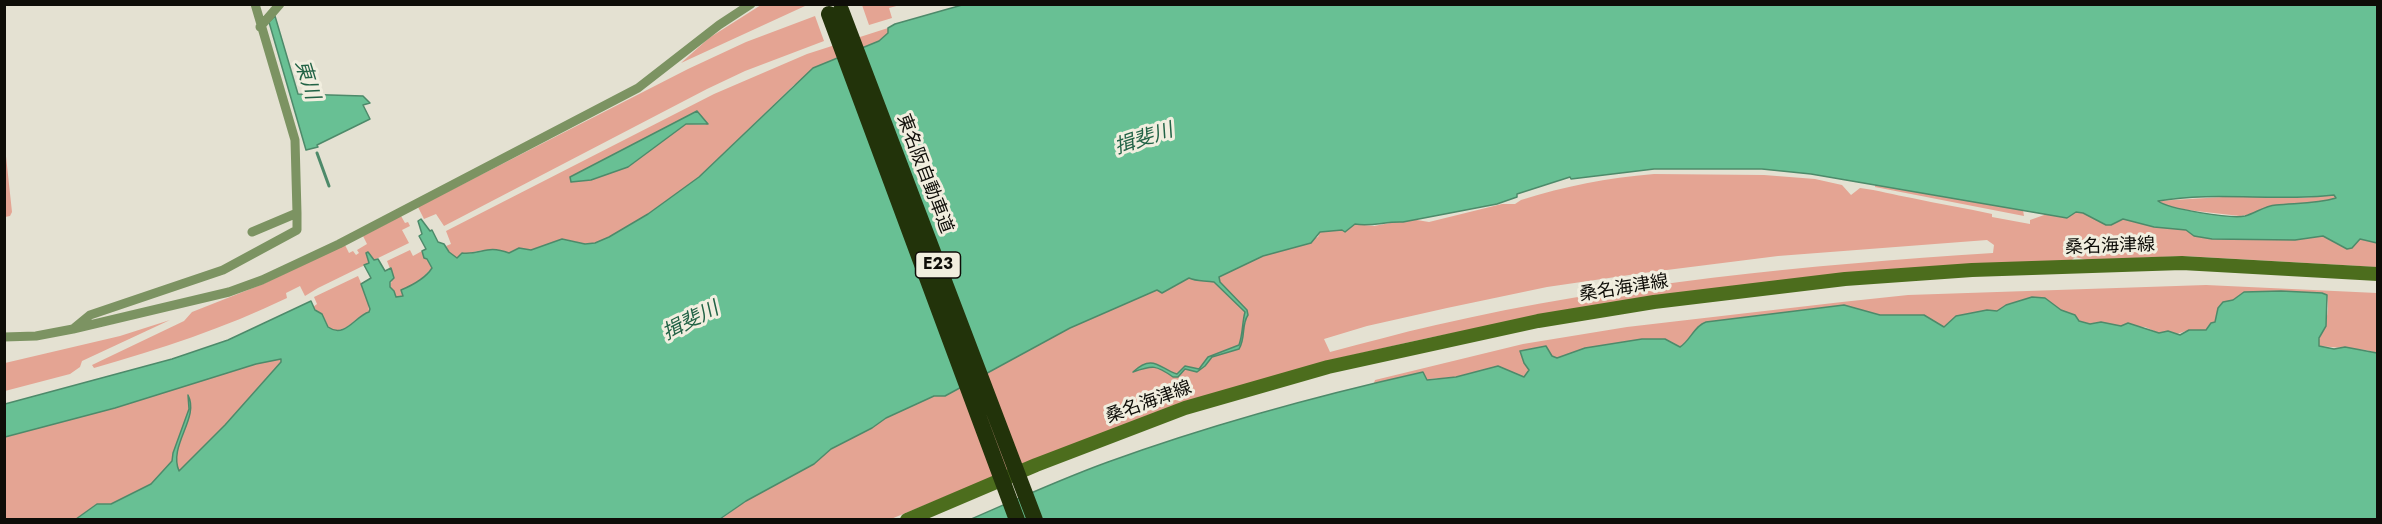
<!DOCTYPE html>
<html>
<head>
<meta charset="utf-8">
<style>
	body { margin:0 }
	#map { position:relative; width:2382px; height:524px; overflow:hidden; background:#e4e1d2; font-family:Jost,sans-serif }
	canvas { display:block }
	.frame { position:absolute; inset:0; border:6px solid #0e0d08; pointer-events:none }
</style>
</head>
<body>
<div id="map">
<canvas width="2382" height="524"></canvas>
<div class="frame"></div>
</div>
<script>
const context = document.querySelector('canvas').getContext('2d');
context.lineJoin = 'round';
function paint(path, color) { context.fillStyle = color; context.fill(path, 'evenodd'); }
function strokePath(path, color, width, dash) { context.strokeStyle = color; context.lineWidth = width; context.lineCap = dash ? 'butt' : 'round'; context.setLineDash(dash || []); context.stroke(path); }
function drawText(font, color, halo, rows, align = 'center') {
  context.font = font + ' Jost,"Noto Sans JP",sans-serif'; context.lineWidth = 6; context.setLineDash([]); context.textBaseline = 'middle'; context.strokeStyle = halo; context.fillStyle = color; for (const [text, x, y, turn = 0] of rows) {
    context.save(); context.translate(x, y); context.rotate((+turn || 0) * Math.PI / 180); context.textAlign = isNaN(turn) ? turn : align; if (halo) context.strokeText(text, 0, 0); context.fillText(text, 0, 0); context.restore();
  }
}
const green = new Path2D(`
	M 761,5 L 805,6 L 681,63 L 709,38 Z
	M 862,5 L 862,4 L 900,5 L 889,8 L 892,18 L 869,25 Z
	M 815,16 L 824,41 L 745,71 L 707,89 L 444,226 L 436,214 L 424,219 L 418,207 L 688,69 L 746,42 Z
	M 888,28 L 888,33 L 879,41 L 794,85 L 699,177 L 648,214 L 609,237 L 595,243 L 585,244 L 562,239 L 531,250 L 516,249 L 509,253 C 493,247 470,250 457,259 L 449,252 L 446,246 L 451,244 L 446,231 L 714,94 L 807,54 ZM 697,111 L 706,125 L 686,124 L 628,167 L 591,180 L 571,182 Z
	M 5,147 L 12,212 L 10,216 L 5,217 Z
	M 1654,174 L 1764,175 L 1815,179 L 1842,185 L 1851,195 L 1860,188 C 1878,190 1894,195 1912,198 C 1939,204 1965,208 1992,214 L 1992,217 L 2030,224 L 2030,220 L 2047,214 L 2067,218 L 2076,212 L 2083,213 L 2106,225 L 2111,225 L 2123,219 L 2154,227 L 2312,235 L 2377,235 L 2377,267 L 2184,256 L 2087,260 L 2075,257 L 2071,261 L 1536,317 L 1428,338 L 1326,361 L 976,484 L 891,519 L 720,520 L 746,501 L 814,464 L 831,449 L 872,428 L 886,418 L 934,396 L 945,396 L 1070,328 L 1157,290 L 1177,285 L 1189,278 L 1198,281 L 1214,279 L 1263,256 L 1318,237 L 1320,232 L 1355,224 L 1374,226 L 1411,219 L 1429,222 L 1502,204 L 1515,204 L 1521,200 C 1566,186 1606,178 1654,174 ZM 1987,240 L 1994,245 L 1993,253 C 1806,265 1618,283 1436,325 C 1400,333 1365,343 1330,352 L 1324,339 L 1367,326 L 1447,308 L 1547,287 L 1643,273 L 1778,256 Z
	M 1875,185 L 2023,210 L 2024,216 L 1875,187 Z
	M 2334,195 L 2378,196 L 2240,216 L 2187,210 L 2164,205 L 2157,201 L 2239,196 L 2302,198 Z
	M 401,216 L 405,223 L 408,222 L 410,226 L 402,230 L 409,243 L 374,260 L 368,253 L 366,254 L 369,263 L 318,288 L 305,296 L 300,286 L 286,293 L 287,298 C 225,328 160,349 94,368 L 92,365 L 184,321 L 192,312 L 263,284 L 345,245 L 349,253 L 353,251 L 356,255 L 359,253 L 357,250 L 367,244 L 363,236 Z
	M 410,250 L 413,256 L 422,251 L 432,268 L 416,284 L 401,290 L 403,296 L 396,297 L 394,291 L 390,287 L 393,276 L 387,261 Z
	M 358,276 L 368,299 L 369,312 C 353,317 352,330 332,331 C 327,327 327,322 323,316 C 320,313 316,310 313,307 L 317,304 L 314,297 Z
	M 2206,285 L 2377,293 L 2377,353 L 2366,350 L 2319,346 L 2318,342 C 2325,325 2330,315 2327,296 L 2322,293 L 2244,292 L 2233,300 L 2223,302 L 2218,308 L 2215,322 L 2211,323 L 2205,330 L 2186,331 L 2174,335 L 2159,333 L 2145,327 L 2090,324 L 2078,321 L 2075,315 L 2061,310 L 2045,298 L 2032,297 L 2013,303 L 1997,311 L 1987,310 L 1956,316 L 1944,327 L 1924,315 L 1880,315 L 1862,310 L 1760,316 L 1706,322 L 1680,347 L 1665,339 L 1642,339 L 1585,348 L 1565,356 L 1557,358 L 1552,356 L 1524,363 L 1529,370 L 1524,377 L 1498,366 L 1456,377 L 1374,383 L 1375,380 L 1523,344 L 1627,327 L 1842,302 L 1908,295 Z
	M 170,320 L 82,361 L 80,367 L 70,374 L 5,391 L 5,363 L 120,336 Z
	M 281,359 L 281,362 L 225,425 L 179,472 C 169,446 194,423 188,398 L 189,409 L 173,453 L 172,461 L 151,485 L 111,504 L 97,504 L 76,519 L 5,520 L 5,437 L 115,408 L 256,364 Z`);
const water = new Path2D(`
	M 962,5 L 2377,5 L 2377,243 L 2360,239 L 2352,248 L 2347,249 L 2323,236 L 2295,240 L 2212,239 L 2194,236 L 2186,230 L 2154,227 L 2123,219 L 2111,225 L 2106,225 L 2083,213 L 2076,212 L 2067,218 L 1811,174 L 1762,169 L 1654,169 L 1571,179 L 1570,177 L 1517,194 L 1517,197 L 1497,204 L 1403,222 C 1386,221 1372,227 1355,224 L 1345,232 L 1342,230 L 1320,232 L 1311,243 L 1263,256 L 1219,277 L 1220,282 L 1247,310 L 1248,315 C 1241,325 1246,338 1239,349 L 1212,357 L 1205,366 L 1197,372 L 1185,369 L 1178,377 L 1173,377 C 1156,365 1153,365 1133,372 C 1153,353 1160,369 1177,374 L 1185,366 L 1199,369 L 1208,357 L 1239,345 C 1243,334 1242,323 1245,312 L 1214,282 C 1205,280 1197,282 1189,278 L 1162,293 L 1157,290 L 1070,328 L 945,396 L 934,396 L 886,418 L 872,428 L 831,449 L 814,464 L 746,501 L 720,519 L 76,519 L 97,504 L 111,504 L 151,484 L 172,461 L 173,453 L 189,409 L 188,395 C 200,418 168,445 179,471 L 225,425 L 281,362 L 281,359 L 256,364 L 115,408 L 5,437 L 5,404 L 172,359 L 228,340 L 311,301 L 315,310 L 322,314 L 328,327 C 345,339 355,316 369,312 L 370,309 L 361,284 L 371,278 L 364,265 L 369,263 L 366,253 L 368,252 L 374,260 L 378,259 L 385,271 L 391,268 L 394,278 L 390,282 L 390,287 L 394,291 L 396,297 L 403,296 L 401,290 C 413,285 425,279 432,268 L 427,259 L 424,258 L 422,251 L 426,249 L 419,236 L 422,234 L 418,221 L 421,219 L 430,231 L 432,230 L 438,242 L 444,244 L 449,252 L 457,258 L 462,253 C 482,255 486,244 509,253 L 519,248 L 531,250 L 562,239 L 585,244 L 595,243 L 609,237 L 648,214 L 699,177 L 813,68 L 879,41 L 888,33 L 888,28 L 895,24 ZM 2334,195 L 2336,198 C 2316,204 2297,203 2276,205 C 2264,206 2256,213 2245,216 C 2231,219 2168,209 2158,201 C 2216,191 2276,202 2334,195 Z
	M 275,16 L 298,94 L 363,96 L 370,103 L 363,105 L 370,119 L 317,145 L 318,147 L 306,150 L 269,22 Z
	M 697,111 L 708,124 L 686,124 L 628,167 L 591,180 L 571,182 L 570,177 Z
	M 2281,291 L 2322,293 L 2327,295 L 2326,326 L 2319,338 L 2319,346 L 2334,349 L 2345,347 L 2377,353 L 2377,519 L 969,520 C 1015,500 1061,479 1108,462 C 1210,425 1316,396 1423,372 L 1427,380 L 1456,377 L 1498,366 L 1524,377 L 1529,370 L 1524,363 L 1520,351 L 1546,346 L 1552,356 L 1557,358 L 1585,348 L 1642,339 L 1665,339 L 1680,347 C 1690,341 1695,325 1706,322 L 1844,305 L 1880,315 L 1924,315 L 1944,327 L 1956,316 L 1987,310 L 1997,311 L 2006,305 L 2032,297 L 2045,298 L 2061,310 L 2075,315 L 2079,321 L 2090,324 L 2101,322 L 2121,326 L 2128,323 L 2159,333 L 2168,331 L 2180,335 L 2189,330 L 2206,330 L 2211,323 L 2215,322 L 2218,308 L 2223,302 L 2233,300 L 2244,292 Z`);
const stream = new Path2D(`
	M 317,153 L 329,186`);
const street = new Path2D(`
	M 260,27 L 280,4
	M 297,213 L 297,230 L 223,270 L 90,315 L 73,329 L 229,292 L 262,280 L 339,244 L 638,88 L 719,25 L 751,4
	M 252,232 L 297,213 L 295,140 L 255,4
	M 4,337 L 36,336 L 73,329`);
const secondary = new Path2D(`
	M 907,520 L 1036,465 L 1185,408 L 1328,367 L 1538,321 L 1654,302 L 1845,279 L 1972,270 L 2182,263 L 2378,274`);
const highwayBridge = new Path2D(`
	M 841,10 L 1035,520
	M 829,14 L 1017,520`);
const shields = [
	[938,265,45]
];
const shieldNames = [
	["E23",938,265]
];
const streetNames = [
	["東名阪自動車道",924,174,69],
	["桑名海津線",2110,247,-2],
	["桑名海津線",1624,289,-9],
	["桑名海津線",1149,403,-20]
];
const waterNames = [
	["東川",306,80,73],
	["揖斐川",1144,140,-18],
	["揖斐川",691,322,-27]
];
paint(green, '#e4a493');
paint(water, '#68c094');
strokePath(water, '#4d8a6a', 1.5);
strokePath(stream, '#4d8a6a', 3);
strokePath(street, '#7c9362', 9);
strokePath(secondary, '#4c6d1d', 14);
strokePath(highwayBridge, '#22330a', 16);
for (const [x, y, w] of shields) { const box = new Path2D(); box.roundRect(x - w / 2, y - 13, w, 26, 4.5); context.fillStyle = '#f1eedf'; context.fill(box); strokePath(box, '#0e0d08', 1.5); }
drawText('bold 16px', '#0e0d08', null, shieldNames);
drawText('18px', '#0e0d08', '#f1eedf', streetNames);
drawText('italic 20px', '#226346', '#f1eedf', waterNames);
</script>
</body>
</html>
